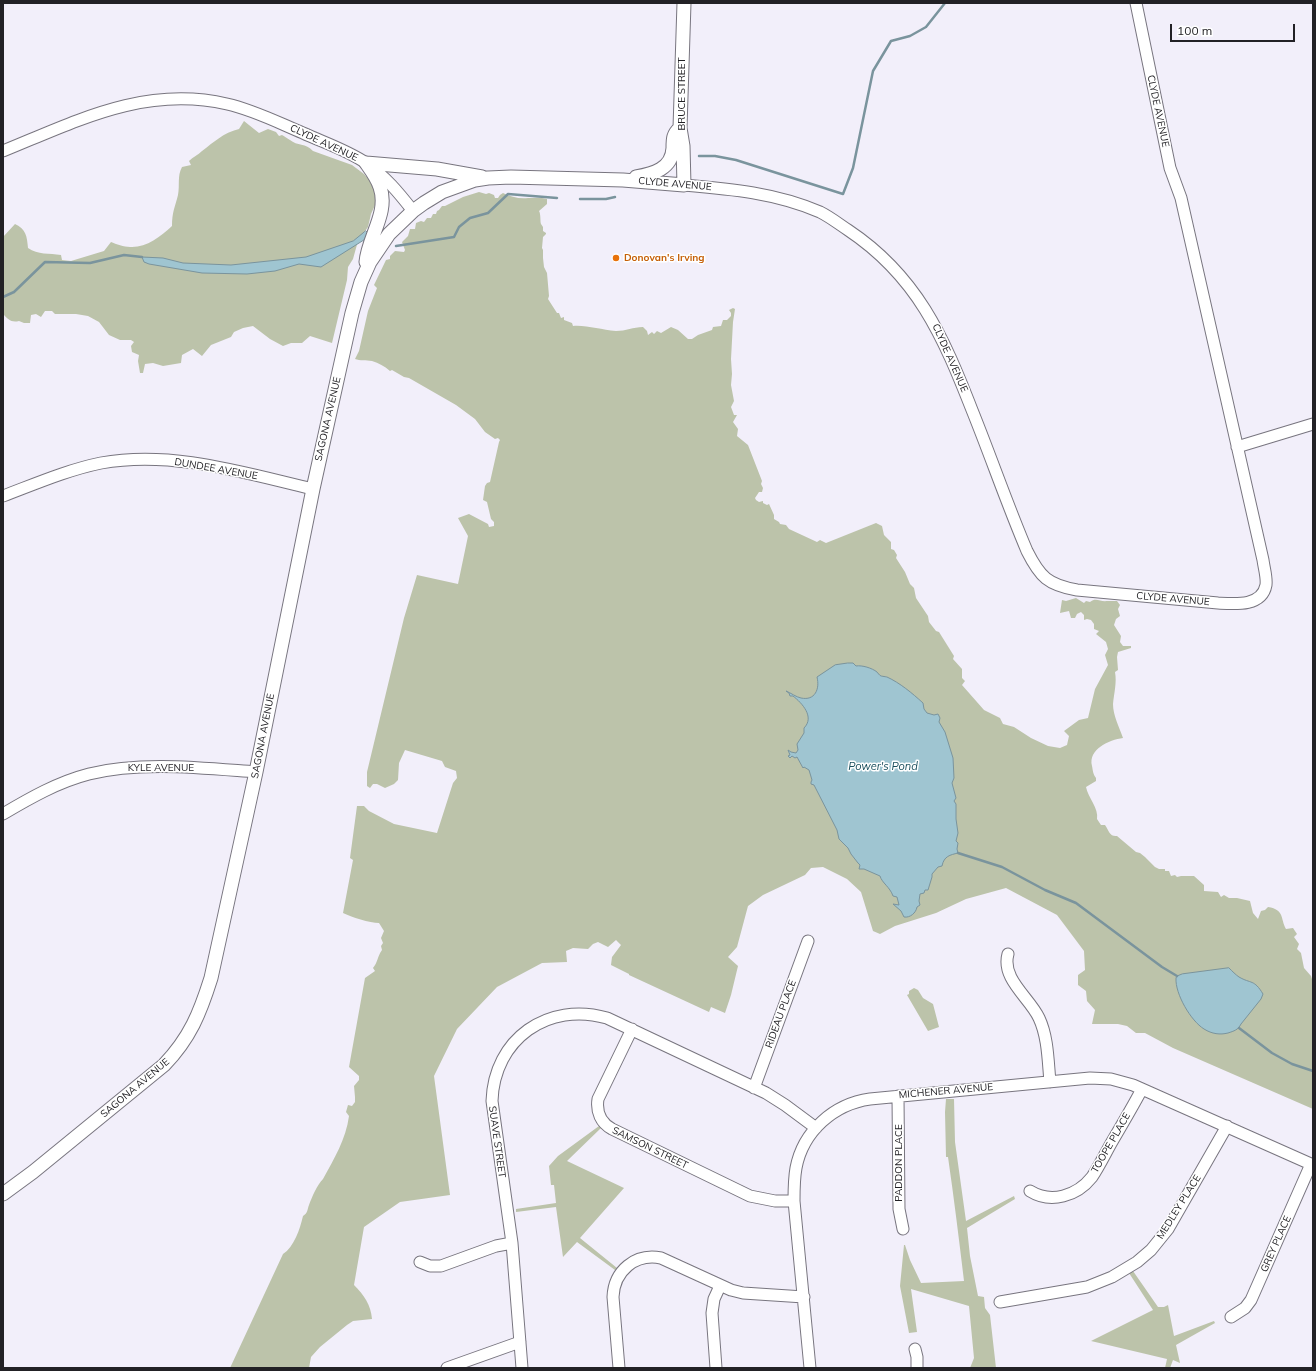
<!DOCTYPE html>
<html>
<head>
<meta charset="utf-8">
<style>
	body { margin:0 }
	#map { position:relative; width:1316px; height:1371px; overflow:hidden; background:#f2effa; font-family:Mulish,sans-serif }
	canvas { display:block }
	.frame { position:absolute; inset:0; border:4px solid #222125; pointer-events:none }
	.scale { position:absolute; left:1170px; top:24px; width:125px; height:18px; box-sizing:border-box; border:2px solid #222125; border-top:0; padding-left:5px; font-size:12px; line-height:14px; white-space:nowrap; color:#222125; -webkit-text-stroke:3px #fff; paint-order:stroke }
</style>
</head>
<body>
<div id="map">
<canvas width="1316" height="1371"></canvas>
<div class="frame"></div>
<div class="scale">100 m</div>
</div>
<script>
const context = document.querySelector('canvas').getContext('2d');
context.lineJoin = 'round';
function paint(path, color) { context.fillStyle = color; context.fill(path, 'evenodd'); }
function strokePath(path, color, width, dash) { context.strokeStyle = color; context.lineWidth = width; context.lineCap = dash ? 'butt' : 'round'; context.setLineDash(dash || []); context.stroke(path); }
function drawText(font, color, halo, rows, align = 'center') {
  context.font = font + ' Mulish,sans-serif'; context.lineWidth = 3; context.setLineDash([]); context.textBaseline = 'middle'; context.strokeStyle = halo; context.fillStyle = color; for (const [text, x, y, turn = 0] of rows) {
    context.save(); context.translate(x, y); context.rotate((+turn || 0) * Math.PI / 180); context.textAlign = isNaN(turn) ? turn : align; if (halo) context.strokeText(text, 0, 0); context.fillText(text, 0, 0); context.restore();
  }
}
const green = new Path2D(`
	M 244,121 L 259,133 L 268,129 L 276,132 L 279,136 L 282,135 C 285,137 287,138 290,140 C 297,146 306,143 313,151 L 352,165 L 364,174 L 370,181 L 374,189 L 376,203 L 371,214 L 368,227 L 358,241 L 353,259 L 348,267 L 347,280 L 332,343 L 310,336 L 302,343 L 291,343 L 283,346 L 270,339 L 253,326 L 243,328 L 234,332 L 231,337 L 211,345 L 202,356 L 193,349 L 182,355 L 181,363 L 163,366 L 153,363 L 145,364 L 143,373 L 140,373 L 138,361 L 139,355 L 132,352 L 131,346 L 134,342 L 131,340 L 120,340 L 109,335 L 99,322 L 88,316 L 76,314 L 55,314 L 52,311 L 45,311 L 41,317 L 36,314 L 31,315 L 30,323 L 24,323 L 19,321 C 11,323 8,319 3,314 L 3,237 L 15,224 C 26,229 27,236 28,248 C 38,255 49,253 61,255 L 62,260 L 71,261 L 104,251 L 111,242 C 116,244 124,247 130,247 C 146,248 160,237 172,226 C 172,212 175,207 178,195 C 180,185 177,176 182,167 L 191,165 L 189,161 C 193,157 198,155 202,151 C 214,142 223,133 239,129 Z
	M 479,192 L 486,194 L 489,193 L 494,195 L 495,198 L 498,198 L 500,195 L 503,193 C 510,197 520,199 528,198 C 534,198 540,197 547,199 L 547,204 L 539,211 C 541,214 540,221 541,224 L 543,227 L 543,231 L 546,233 L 546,234 L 543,237 L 542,248 L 543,250 L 543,258 L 544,267 L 547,273 L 549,296 L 548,299 L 557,313 L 559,313 L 561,318 L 564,317 L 564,320 L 572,323 L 573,326 C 587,325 601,330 616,331 C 626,331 633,327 643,327 L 647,331 L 648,335 L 652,332 L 654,334 L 657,331 L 661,333 L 671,327 L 678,330 L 688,339 L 692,339 L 698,335 L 712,330 L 713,327 L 721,326 L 723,320 L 727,320 L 731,316 L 731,313 L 729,310 L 733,308 L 735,309 L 733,322 L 731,359 L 732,374 L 731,385 L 734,401 L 731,407 L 734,415 L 737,415 L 733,422 L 738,429 L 737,436 L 748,445 L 762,481 L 761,484 L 763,488 L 762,492 L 759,492 L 755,498 L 756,500 L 759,502 L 763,501 L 763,503 L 767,505 L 769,504 L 774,515 L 774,519 L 779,522 L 780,524 L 786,525 L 789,529 L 817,542 L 820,540 L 826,543 L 876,523 L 882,526 L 884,535 L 891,542 L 891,549 L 894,550 L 897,555 L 896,558 L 905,572 L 910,584 L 914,588 L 916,598 L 928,616 L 929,622 L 936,631 L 939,632 L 954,656 L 953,659 L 962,669 L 962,678 L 965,681 L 962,685 L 984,710 L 1000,718 L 1003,724 L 1014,727 L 1031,738 L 1048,746 L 1060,748 L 1067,745 L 1069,736 L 1064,731 L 1079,720 L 1088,718 L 1095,689 L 1108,665 L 1105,655 L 1108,649 L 1106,642 L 1096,634 L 1099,631 L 1094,629 L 1094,624 L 1091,620 L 1087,619 L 1084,620 L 1084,615 L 1081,612 L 1077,614 L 1075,618 L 1071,618 L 1069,611 L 1060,613 L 1062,600 L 1066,601 L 1076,598 L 1084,603 L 1086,601 L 1090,602 C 1096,597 1100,602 1107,601 C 1110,601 1114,601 1117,601 L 1120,605 L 1118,609 L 1120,616 L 1116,619 L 1114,625 L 1121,636 L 1120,642 L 1123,646 L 1131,646 L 1131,648 L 1118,652 L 1117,657 L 1118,670 L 1115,672 C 1117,683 1114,693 1113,704 C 1113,715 1119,727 1123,738 C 1109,740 1088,749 1092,766 C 1093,771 1093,774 1096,778 L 1096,781 L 1086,787 C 1088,798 1099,808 1097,819 L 1101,825 L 1105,825 C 1109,831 1110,837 1117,836 L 1136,852 L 1140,853 L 1145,857 L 1155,867 L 1159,869 L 1165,869 L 1165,871 L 1169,871 L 1171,876 L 1175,875 L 1177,877 L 1181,876 L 1194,876 L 1204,885 L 1204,891 L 1218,892 L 1221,897 L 1224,895 L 1229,898 L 1237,898 L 1250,901 L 1253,913 L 1258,919 L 1261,911 L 1265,910 L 1268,907 C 1285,910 1280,918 1286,929 L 1293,928 L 1297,934 L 1294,937 L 1299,944 L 1297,949 L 1301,953 L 1304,968 L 1311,976 L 1313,982 L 1313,1109 L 1173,1048 L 1145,1033 L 1136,1033 L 1127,1026 L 1118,1024 L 1092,1024 L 1095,1010 L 1087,1001 L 1086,991 L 1078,985 L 1078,975 L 1085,970 L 1084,951 L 1057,915 L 1006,888 L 966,899 L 936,913 L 895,926 L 880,934 L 873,931 L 861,892 L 847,879 L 823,867 L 811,868 L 805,875 L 763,895 L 748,906 L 737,947 L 728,957 L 738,966 L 731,995 L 725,1013 L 711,1007 L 709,1012 L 629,975 L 629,974 L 611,965 L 612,957 L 621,945 L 616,940 L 608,947 L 598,942 L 593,944 L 588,949 L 573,948 L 566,951 L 567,962 L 542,963 L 497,987 L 457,1029 L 434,1076 L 450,1195 L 400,1202 L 364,1227 L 354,1285 C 364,1295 371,1305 372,1319 L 353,1321 L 347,1325 L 320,1347 L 311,1357 L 309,1368 L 230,1368 L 283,1254 C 294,1247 300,1229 303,1216 C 308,1213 307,1210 309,1205 C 312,1197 317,1185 323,1179 C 334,1159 346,1139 349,1116 L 346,1112 L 348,1105 L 352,1106 L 355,1102 L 355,1097 L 354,1086 L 359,1080 L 359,1076 L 349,1067 L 365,978 L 375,971 L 373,968 C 378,962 377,957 382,950 L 381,946 L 383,943 L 381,938 L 384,931 L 379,923 C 370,923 351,917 343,913 L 353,860 L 350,858 L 357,806 L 364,806 L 369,811 L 394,824 L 437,833 L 453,783 L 457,778 L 456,771 L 445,767 L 442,761 L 405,750 L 399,763 L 398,780 L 394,784 L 385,788 L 377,784 L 373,784 L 370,788 L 367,786 L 367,772 L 404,618 L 417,575 L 458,584 L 468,536 L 458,518 L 469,514 L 488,524 L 489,527 L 494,526 L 494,522 L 491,519 L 487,502 L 483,500 L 485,486 L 487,483 L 490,482 L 499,442 L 500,440 L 498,438 L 495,439 L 485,432 L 475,419 L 456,405 L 409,378 L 404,377 L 392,370 L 390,371 C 384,366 379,363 372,361 C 366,360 360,361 355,359 L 359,351 L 368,311 L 377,288 L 374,285 L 386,260 L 390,259 L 390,256 L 395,251 L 404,252 L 405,250 L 402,242 L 408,236 L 410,229 L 415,229 L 416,223 L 421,221 L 424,222 L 427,218 L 431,218 L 433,214 L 436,214 L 437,211 L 439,210 L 442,206 L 445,206 L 463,197 Z
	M 914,988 L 918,990 L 923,998 L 933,1004 L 939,1027 L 928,1031 L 907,995 L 909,994 L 909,991 Z
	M 946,1099 L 954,1099 L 955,1142 L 966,1221 L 1014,1196 L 1015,1199 L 967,1228 L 970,1256 L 978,1296 L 984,1297 L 985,1308 L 990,1315 L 996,1368 L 970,1368 L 974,1358 L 969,1306 L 911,1289 L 917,1332 L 909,1333 L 900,1286 L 904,1245 L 905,1245 L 910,1260 L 921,1283 L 964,1281 C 959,1240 954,1198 948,1157 L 946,1157 L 945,1112 Z
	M 599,1126 L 601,1128 L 567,1161 L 624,1188 L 580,1238 L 617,1268 L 615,1270 L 577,1242 L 563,1257 L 556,1207 L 516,1212 L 516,1209 L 556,1203 L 554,1185 L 551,1185 L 549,1166 L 558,1156 Z
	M 1133,1271 L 1158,1307 L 1164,1307 L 1168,1305 L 1174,1336 L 1214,1321 L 1215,1323 L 1176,1345 L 1180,1363 L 1173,1360 L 1170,1368 L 1165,1368 L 1167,1359 L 1091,1341 L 1153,1310 L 1129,1273 Z`);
const water = new Path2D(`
	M 366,231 L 369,234 L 367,238 L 321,267 L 299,264 L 275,271 L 247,274 L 202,273 L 149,264 L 144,262 L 142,257 L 163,258 L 183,263 L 231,265 L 306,257 L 353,241 Z
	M 848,663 L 853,663 L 856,666 C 862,665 872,668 877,672 C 878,673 879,675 881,676 C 881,676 887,677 887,677 C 900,683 912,693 923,703 L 924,709 L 927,713 L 934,715 L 938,714 L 940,718 L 939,722 L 945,732 L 953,758 L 954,778 L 952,783 L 956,798 L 954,801 L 956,804 L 956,819 L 958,833 L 956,841 L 958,843 L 957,849 L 958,853 C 950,855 944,856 942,866 L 938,867 L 932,874 L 932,877 L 928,890 L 925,890 L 924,893 L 920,894 L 919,901 L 920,905 L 917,907 C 916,913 910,918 904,917 L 901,911 L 893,904 L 899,905 L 897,897 L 893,896 C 890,887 882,883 880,876 L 864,869 L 859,869 L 860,865 L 858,863 L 851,854 L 848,848 L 839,839 L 837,830 L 814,785 L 811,784 L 811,782 L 812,780 L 809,770 L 804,767 L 803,768 L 797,757 L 795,758 L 792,756 L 790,758 L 788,756 L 790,755 L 788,750 L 791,752 L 796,753 L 798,750 L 797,744 L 804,733 L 804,728 C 815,717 802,703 793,696 L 790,696 L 789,693 L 786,691 C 791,693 796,697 801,698 C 815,701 820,689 817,677 L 835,665 Z
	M 1229,968 C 1232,971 1236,975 1239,977 C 1251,984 1254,979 1263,994 L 1261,999 L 1241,1024 C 1238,1030 1234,1031 1228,1033 C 1220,1035 1212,1034 1204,1029 C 1191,1021 1175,994 1176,978 L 1177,976 L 1182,974 Z`);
const stream = new Path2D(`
	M 699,156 L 715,156 L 736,160 L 843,194 L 853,168 L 873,71 L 891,41 L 910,36 L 926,27 L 945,3
	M 580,199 L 606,199 L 615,197
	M 396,246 L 454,237 L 459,227 L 470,218 L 488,213 L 508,194 L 557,198
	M 3,297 L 14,292 L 45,262 L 90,263 L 124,255 L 142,257
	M 958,853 L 1002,867 L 1045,890 L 1076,903 L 1162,967 L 1177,976
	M 1239,1028 L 1272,1053 L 1292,1064 L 1313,1071`);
const minor = new Path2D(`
	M 3,151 C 77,121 145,85 227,104 C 254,110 279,123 303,133 C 325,143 347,150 366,163 C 385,176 399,193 413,211
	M 684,185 C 731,189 776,193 820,212 C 830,217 839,224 848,230 C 917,276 943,336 972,410 C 991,457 1007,504 1027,551 C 1040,577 1048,585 1077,590 L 1218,603 C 1234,604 1262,607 1266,585 C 1267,577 1264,568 1263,560 L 1181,198 L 1170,168 L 1136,3
	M 1237,447 L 1313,424
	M 3,496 C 35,484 67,470 101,463 C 172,450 244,473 313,489
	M 3,814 C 30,798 58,782 89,774 C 141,761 202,768 256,772
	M 1008,954 C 1001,979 1030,998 1039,1018 C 1048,1037 1048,1061 1050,1082
	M 632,1029 L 598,1099 C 596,1112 601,1123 612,1129 L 750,1196 L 775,1201 L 794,1201
	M 754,1088 L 808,941
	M 898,1096 L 899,1209 L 903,1229
	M 1030,1191 C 1051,1204 1077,1196 1092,1177 C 1100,1165 1106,1152 1113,1140 C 1123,1123 1133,1106 1142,1089
	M 420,1262 L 430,1266 L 441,1266 L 496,1246 L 512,1243
	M 1000,1302 L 1087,1287 L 1112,1277 L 1137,1262 L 1151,1250 L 1168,1229 L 1227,1126
	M 1231,1317 L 1245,1308 L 1251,1300 L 1311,1164
	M 915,1349 L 917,1357 L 917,1368
	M 447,1368 L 520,1342
	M 522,1368 L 512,1243 L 492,1101 C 494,1039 548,1001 607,1018 L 766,1093 L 785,1105 L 816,1128
	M 619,1368 L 613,1297 C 614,1271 635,1253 661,1258 L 731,1290 L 743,1293 L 804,1297
	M 716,1368 L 712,1313 L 714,1299 L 720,1286
	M 810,1368 L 794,1201 C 794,1190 794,1179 796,1168 C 803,1131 834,1104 870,1099 L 1090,1078 L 1111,1079 L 1133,1085 L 1313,1165`);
const major = new Path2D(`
	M 366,163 L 437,169 L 482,177
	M 636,177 C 653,174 672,169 673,148 C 673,139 673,134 680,128
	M 366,262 C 368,237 389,213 380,187 C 377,178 371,170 366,163
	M 3,1194 L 33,1172 L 164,1065 C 190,1038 200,1013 211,978 L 256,772 L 313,489 L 352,313 L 361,282 L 370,262 L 389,234 L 413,211 L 424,203 L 442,192 L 475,180 L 488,178 L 511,177 L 623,180 L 684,185 L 683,146 L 680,128 L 684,3`);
const markers = [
	[616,258,4,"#e8710a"]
];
const streetNames = [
	["BRUCE STREET",682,94,-90],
	["CLYDE AVENUE",1158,111,78],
	["CLYDE AVENUE",324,143,25],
	["CLYDE AVENUE",675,184,5],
	["CLYDE AVENUE",950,358,66],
	["SAGONA AVENUE",328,419,-77],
	["DUNDEE AVENUE",216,469,10],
	["CLYDE AVENUE",1173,599,5],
	["SAGONA AVENUE",263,736,-79],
	["KYLE AVENUE",161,768],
	["RIDEAU PLACE",781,1014,-70],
	["SAGONA AVENUE",135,1088,-40],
	["MICHENER AVENUE",946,1091,-5],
	["SUAVE STREET",497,1142,82],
	["TOOPE PLACE",1111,1143,-60],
	["SAMSON STREET",650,1148,26],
	["PADDON PLACE",899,1163,-90],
	["MEDLEY PLACE",1179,1207,-58],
	["GREY PLACE",1276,1244,-66]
];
const foodNames = [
	["Donovan's Irving",624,258]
];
const waterNames = [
	["Power's Pond",883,767]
];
paint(green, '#bcc3aa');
paint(water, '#9fc5d1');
strokePath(water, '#7a949d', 1);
strokePath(stream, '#7a949d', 2.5);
strokePath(minor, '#78757f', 13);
strokePath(major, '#78757f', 15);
strokePath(minor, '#fff', 11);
strokePath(major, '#fff', 13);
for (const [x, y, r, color] of markers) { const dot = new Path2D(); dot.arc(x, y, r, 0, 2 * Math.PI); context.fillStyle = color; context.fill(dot); strokePath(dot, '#fff', 1.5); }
drawText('10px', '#222125', '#fff', streetNames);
drawText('bold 10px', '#c56008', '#fff', foodNames, 'left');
drawText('italic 11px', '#194e5c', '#fff', waterNames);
</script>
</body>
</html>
